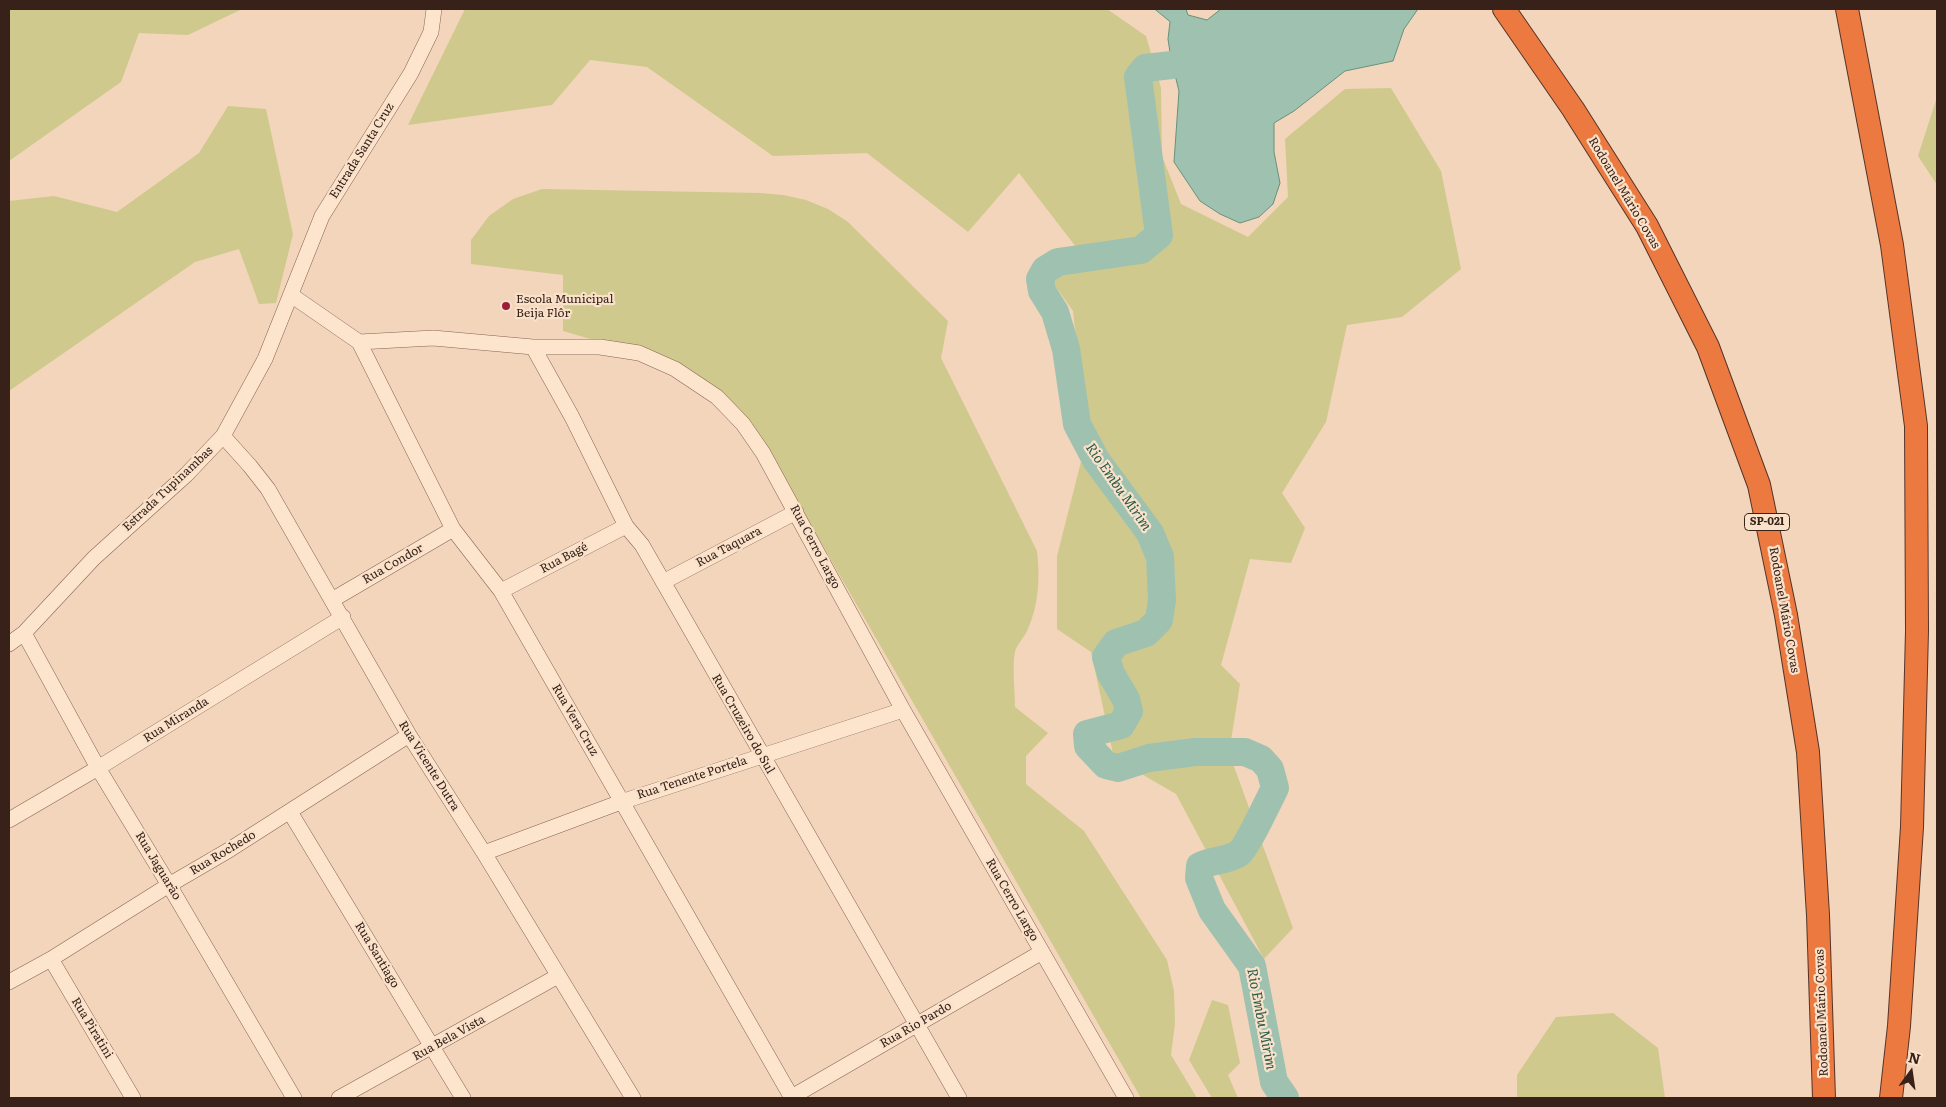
<!DOCTYPE html>
<html>
<head>
<meta charset="utf-8">
<style>
	body { margin:0 }
	#map { position:relative; width:1946px; height:1107px; overflow:hidden; background:#f2d5ba; font-family:Literata,serif }
	canvas { display:block }
	.frame { position:absolute; inset:0; border:10px solid #372119; pointer-events:none }
	.north { position:absolute; left:1886px; top:1047px; width:50px; height:50px; -webkit-text-stroke:4px #f9e1ca; paint-order:stroke; rotate:14deg; font-size:14px; font-weight:700; line-height:20px; text-align:center; color:#372119 }
	.north::after { content:''; display:block; margin:auto; width:18px; height:22px; background:#372119; clip-path:polygon(50% 0,100% 100%,50% 72%,0 100%) }
</style>
</head>
<body>
<div id="map">
<canvas width="1946" height="1107"></canvas>
<div class="frame"></div>
<div class="north">N</div>
</div>
<script>
const context = document.querySelector('canvas').getContext('2d');
context.lineJoin = 'round';
function paint(path, color) { context.fillStyle = color; context.fill(path, 'evenodd'); }
function strokePath(path, color, width, dash) { context.strokeStyle = color; context.lineWidth = width; context.lineCap = dash ? 'butt' : 'round'; context.setLineDash(dash || []); context.stroke(path); }
function drawText(font, color, halo, rows, align = 'center') {
  context.font = font + ' Literata,serif'; context.lineWidth = 4.5; context.setLineDash([]); context.textBaseline = 'middle'; context.strokeStyle = halo; context.fillStyle = color; for (const [text, x, y, turn = 0] of rows) {
    context.save(); context.translate(x, y); context.rotate((+turn || 0) * Math.PI / 180); context.textAlign = isNaN(turn) ? turn : align; if (halo) context.strokeText(text, 0, 0); context.fillText(text, 0, 0); context.restore();
  }
}
const green = new Path2D(`
	M 9,9 L 242,9 L 188,35 L 139,33 L 121,82 L 9,161 Z
	M 465,9 L 1107,9 L 1146,36 L 1161,88 L 1162,156 L 1181,204 L 1248,237 L 1288,197 L 1285,139 L 1345,89 L 1391,88 L 1441,171 L 1461,269 L 1402,317 L 1347,325 L 1326,422 L 1282,493 L 1305,528 L 1291,563 L 1250,559 L 1221,665 L 1240,684 L 1229,753 L 1293,928 L 1264,959 L 1176,794 L 1114,758 L 1091,652 L 1057,629 L 1057,556 L 1087,438 L 1073,311 L 1051,280 L 1076,247 L 1019,173 L 968,232 L 867,153 L 773,156 L 647,67 L 590,60 L 552,105 L 408,125 Z
	M 1937,97 L 1937,185 L 1918,156 Z
	M 228,106 L 266,109 L 293,234 L 276,303 L 259,304 L 239,249 L 195,262 L 9,391 L 9,201 L 54,196 L 117,212 L 199,153 Z
	M 542,189 L 760,193 L 783,195 L 806,200 L 828,209 L 848,222 L 948,321 L 941,358 L 1037,551 C 1040,579 1039,605 1027,631 C 1024,638 1017,644 1015,652 C 1012,666 1015,691 1015,707 L 1048,733 L 1026,756 L 1026,784 L 1084,831 L 1167,960 L 1174,991 L 1175,1023 L 1171,1055 L 1197,1098 L 1141,1098 L 752,423 L 732,402 L 709,383 L 611,345 L 563,331 L 563,275 L 471,264 L 471,240 L 489,216 L 513,199 Z
	M 1212,1000 L 1228,1005 L 1240,1063 L 1228,1075 L 1238,1098 L 1212,1098 L 1189,1060 Z
	M 1613,1013 L 1658,1048 L 1665,1098 L 1517,1098 L 1517,1075 L 1556,1017 Z`);
const water = new Path2D(`
	M 1155,9 L 1186,9 L 1188,15 L 1207,20 L 1221,9 L 1418,9 L 1404,29 L 1393,61 L 1345,71 L 1294,111 L 1274,123 L 1274,152 L 1280,183 L 1273,204 L 1259,217 L 1240,223 L 1220,214 L 1200,201 L 1174,162 L 1179,91 L 1171,59 L 1168,39 L 1170,22 Z`);
const river = new Path2D(`
	M 1207,54 L 1172,65 L 1145,68 L 1138,77 L 1159,235 L 1141,250 L 1058,262 L 1045,270 L 1040,279 L 1042,291 L 1055,312 L 1066,349 L 1077,424 L 1096,460 L 1150,533 L 1160,557 L 1162,600 L 1159,620 L 1146,633 L 1116,643 L 1106,657 L 1111,674 L 1126,699 L 1129,711 L 1121,725 L 1087,734 L 1088,746 L 1106,765 L 1118,768 L 1149,758 L 1195,752 L 1245,752 L 1261,759 L 1270,769 L 1275,788 C 1269,800 1246,849 1238,854 C 1226,861 1212,860 1200,866 L 1199,878 L 1212,910 L 1252,966 L 1274,1082 L 1285,1098`);
const minor = new Path2D(`
	M 291,295 L 359,342 L 433,338 L 533,347 L 600,347 L 639,353 L 675,369 L 717,397 L 743,424 L 763,453 L 903,710 L 1126,1098
	M 359,342 L 453,529 L 501,591 L 792,1098
	M 533,347 L 572,417 L 626,526 L 642,545 L 959,1098
	M 223,436 L 250,466 L 268,489 L 409,735 L 484,853 L 633,1098
	M 663,582 L 796,512
	M 501,591 L 626,526
	M 332,600 L 453,529
	M 24,633 L 98,768 L 169,885 L 294,1098
	M 9,644 L 24,633 L 94,558 L 186,475 L 223,436 L 265,359 L 322,216 L 411,73 L 431,32 L 434,9
	M 290,812 L 463,1098
	M 9,820 L 98,768 L 343,617
	M 484,853 L 621,802 L 903,710
	M 51,959 L 133,1098
	M 9,982 L 51,959 L 169,885 L 229,850 L 409,735
	M 339,1098 L 558,976
	M 790,1098 L 1042,952`);
const highway = new Path2D(`
	M 1504,9 L 1573,109 L 1647,226 L 1708,347 L 1759,485 L 1786,615 L 1808,752 L 1818,915 L 1824,1098
	M 1847,9 L 1892,245 L 1916,426 L 1917,631 L 1912,827 L 1899,1026 L 1891,1098`);
const markers = [
	[506,306,5,"#9e1d3b"]
];
const shields = [
	[1767,522,45]
];
const shieldNames = [
	["SP-021",1767,522]
];
const streetNames = [
	["Entrada Santa Cruz",362,151,-58],
	["Rodoanel Mário Covas",1624,193,59],
	["Estrada Tupinambas",168,489,-43],
	["Rua Taquara",729,547,-28],
	["Rua Cerro Largo",815,547,62],
	["Rua Bagé",564,558,-28],
	["Rua Condor",393,564,-30],
	["Rodoanel Mário Covas",1784,610,80],
	["Rua Miranda",176,720,-32],
	["Rua Vera Cruz",575,720,60],
	["Rua Cruzeiro do Sul",743,724,60],
	["Rua Vicente Dutra",429,766,58],
	["Rua Tenente Portela",692,778,-18],
	["Rua Rochedo",223,853,-31],
	["Rua Jaguarão",158,866,59],
	["Rua Cerro Largo",1012,900,60],
	["Rua Santiago",377,955,59],
	["Rodoanel Mário Covas",1822,1013,-92],
	["Rua Rio Pardo",916,1025,-30],
	["Rua Piratini",92,1028,59],
	["Rua Bela Vista",449,1038,-29]
];
const poiNames = [
	["Escola Municipal",516,299],
	["Beija Flôr",516,313]
];
const waterNames = [
	["Rio Embu Mirim",1118,487,55],
	["Rio Embu Mirim",1261,1019,79]
];
paint(green, '#d0c98d');
paint(water, '#9fc2b0');
strokePath(water, '#66907c', 1);
strokePath(river, '#9fc2b0', 28);
strokePath(minor, '#8a6453', 16);
strokePath(highway, '#573328', 24);
strokePath(minor, '#fce4cd', 15);
strokePath(highway, '#ec7a40', 22);
for (const [x, y, r, color] of markers) { const dot = new Path2D(); dot.arc(x, y, r, 0, 2 * Math.PI); context.fillStyle = color; context.fill(dot); strokePath(dot, '#f9e1ca', 2); }
for (const [x, y, w] of shields) { const box = new Path2D(); box.roundRect(x - w / 2, y - 8.5, w, 17, 4); context.fillStyle = '#f9e1ca'; context.fill(box); strokePath(box, '#372119', 1); }
drawText('bold 11px', '#372119', null, shieldNames);
drawText('12px', '#372119', '#f9e1ca', streetNames);
drawText('12px', '#372119', '#f9e1ca', poiNames, 'left');
drawText('italic 14px', '#27594a', '#f9e1ca', waterNames);
</script>
</body>
</html>
